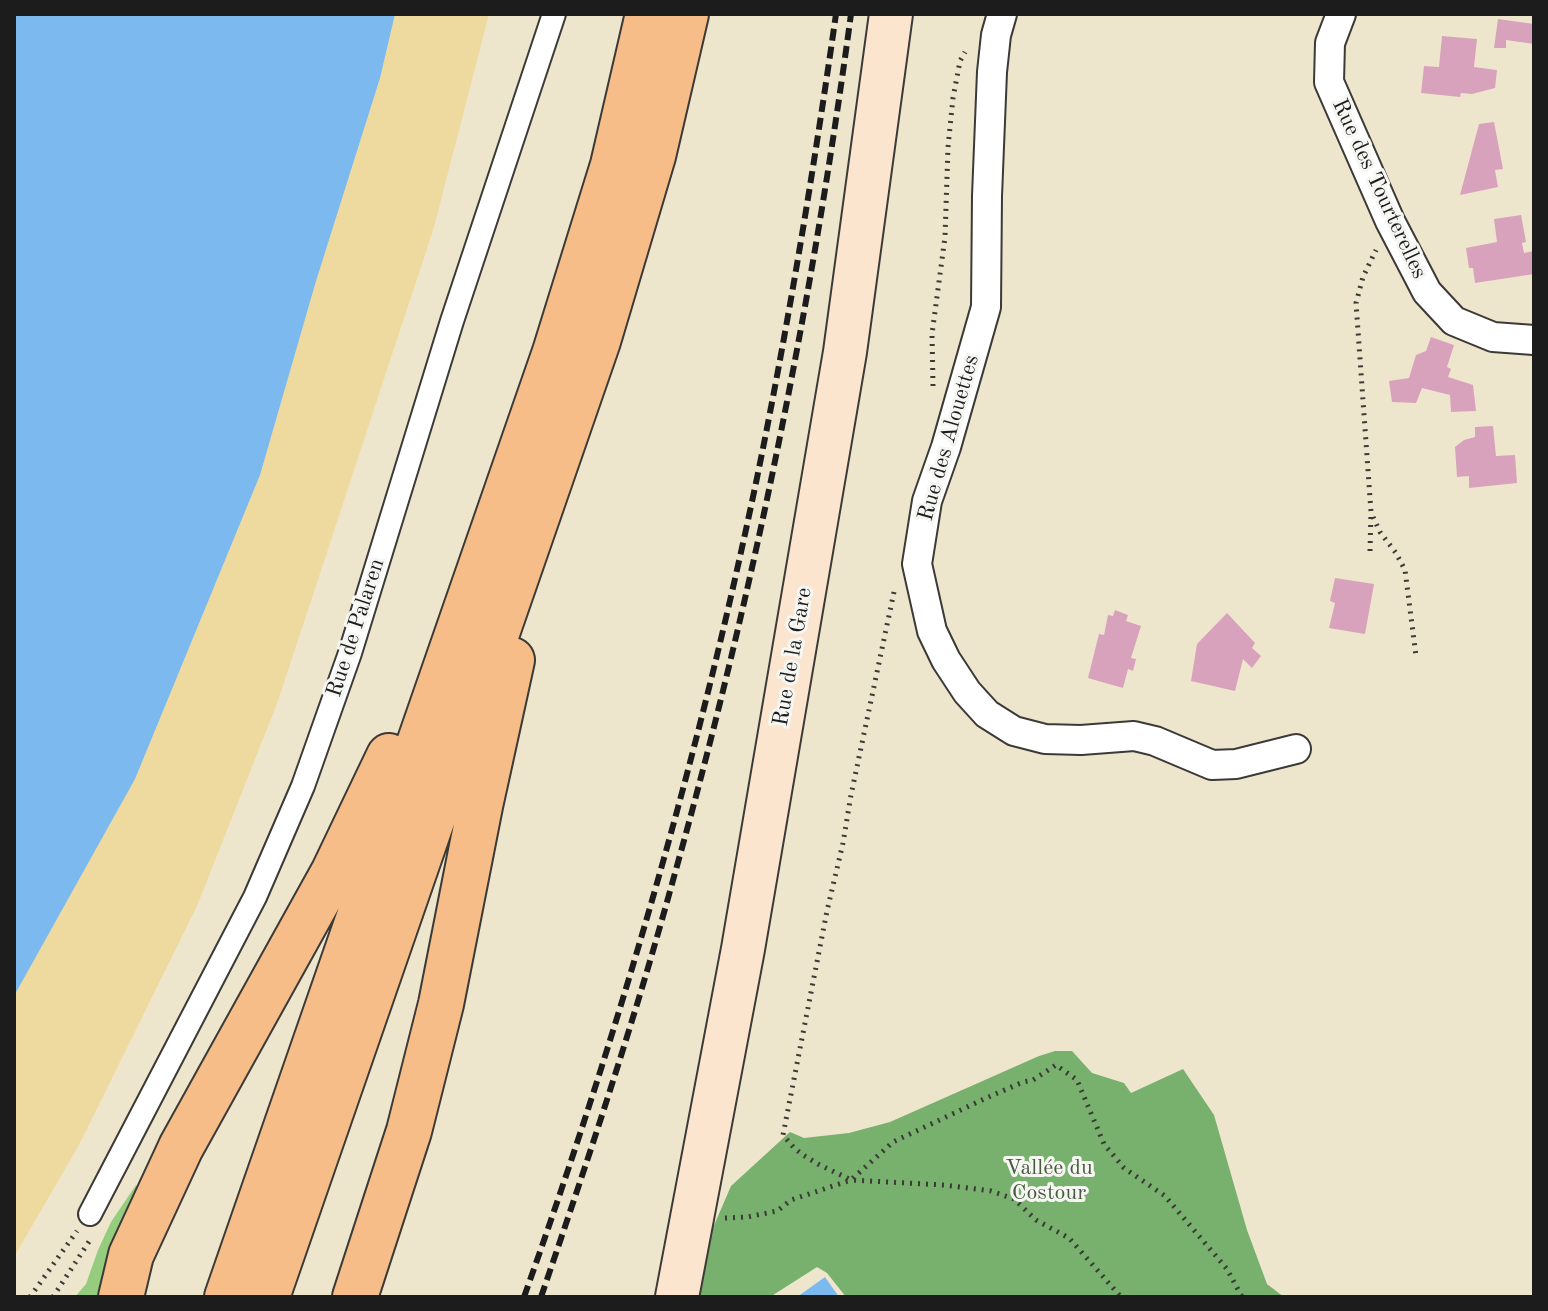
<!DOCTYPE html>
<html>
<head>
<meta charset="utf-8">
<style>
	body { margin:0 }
	#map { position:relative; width:1548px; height:1311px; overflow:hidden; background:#ede6cd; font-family:"Old Standard TT",serif }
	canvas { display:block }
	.frame { position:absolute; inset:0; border:16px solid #1c1c1c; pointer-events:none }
</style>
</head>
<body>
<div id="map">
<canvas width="1548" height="1311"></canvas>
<div class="frame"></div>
</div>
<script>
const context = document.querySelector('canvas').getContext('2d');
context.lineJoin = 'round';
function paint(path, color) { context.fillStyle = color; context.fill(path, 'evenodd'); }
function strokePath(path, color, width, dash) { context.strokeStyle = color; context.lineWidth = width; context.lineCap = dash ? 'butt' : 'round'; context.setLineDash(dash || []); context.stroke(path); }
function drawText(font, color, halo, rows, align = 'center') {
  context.font = font + ' "Old Standard TT",serif'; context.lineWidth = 6; context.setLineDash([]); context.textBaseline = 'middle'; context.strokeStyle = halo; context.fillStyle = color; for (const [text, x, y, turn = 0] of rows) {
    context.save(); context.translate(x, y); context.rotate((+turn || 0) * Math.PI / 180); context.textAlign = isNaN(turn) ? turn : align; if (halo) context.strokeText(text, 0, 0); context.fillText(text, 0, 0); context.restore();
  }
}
const green = new Path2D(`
	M 136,1185 L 141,1192 L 105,1297 L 75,1297 L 86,1284 L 98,1250 L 111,1222 Z`);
const forest = new Path2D(`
	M 1055,1051 L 1072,1051 L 1092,1073 L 1124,1083 L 1131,1093 L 1183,1069 L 1214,1115 L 1247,1230 L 1267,1284 L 1284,1297 L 846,1297 L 827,1273 L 817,1267 L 770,1297 L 700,1297 L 712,1230 L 731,1186 L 790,1132 L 804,1138 L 849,1133 L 890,1122 L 1039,1056 Z`);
const sand = new Path2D(`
	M 81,14 L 489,14 L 434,227 L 278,701 L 197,906 L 79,1145 L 14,1257 L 14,215 Z`);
const water = new Path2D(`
	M 14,14 L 395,14 L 380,78 L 316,281 L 260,475 L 135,779 L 14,996 Z
	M 825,1277 L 839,1297 L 797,1297 Z`);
const building = new Path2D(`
	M 1498,19 L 1534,24 L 1534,44 L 1506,40 L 1506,48 L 1494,48 Z
	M 1442,36 L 1477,39 L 1474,67 L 1497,70 L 1495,88 L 1472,94 L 1461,93 L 1460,97 L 1421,93 L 1424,66 L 1439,67 Z
	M 1494,122 L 1503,169 L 1495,170 L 1498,187 L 1460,195 L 1479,124 Z
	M 1521,215 L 1526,242 L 1522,243 L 1524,253 L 1534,251 L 1534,274 L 1475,283 L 1473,268 L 1469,268 L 1466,248 L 1497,242 L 1494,219 Z
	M 1431,337 L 1454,345 L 1447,367 L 1451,369 L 1448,377 L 1473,385 L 1476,411 L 1451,412 L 1450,395 L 1422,388 L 1416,403 L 1392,402 L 1389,381 L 1409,378 L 1416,355 L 1426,351 Z
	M 1493,426 L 1496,456 L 1515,455 L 1517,483 L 1469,488 L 1469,476 L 1457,477 L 1455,447 L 1464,440 L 1475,437 L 1475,427 Z
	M 1335,578 L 1374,584 L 1365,634 L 1329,628 L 1335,603 L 1330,601 Z
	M 1115,610 L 1128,615 L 1126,621 L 1141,626 L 1131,658 L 1136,659 L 1133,671 L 1128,669 L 1123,688 L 1088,678 L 1099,634 L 1104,635 L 1108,615 L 1113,616 Z
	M 1227,613 L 1255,643 L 1252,648 L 1261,656 L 1252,668 L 1243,659 L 1235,691 L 1191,681 L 1197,644 Z`);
const path = new Path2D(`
	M 933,386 L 932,334 L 945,237 L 948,147 L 953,98 L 960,61 L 965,52
	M 1373,517 L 1380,532 L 1396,553 L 1405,570 L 1416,656
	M 1370,551 L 1371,512 L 1356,303 L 1363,277 L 1376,250
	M 894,592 L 851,795 L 843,843 L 827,911 L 783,1135 L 794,1148 L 803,1155 L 818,1164 L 851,1180 L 944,1185 L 991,1191 L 1014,1199 L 1036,1220 L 1069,1238 L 1121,1297
	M 725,1218 L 747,1217 L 777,1211 L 791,1200 L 851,1180 L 893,1142 L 984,1099 L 1023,1082 L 1033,1080 L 1056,1065 L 1077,1080 L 1104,1144 L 1124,1168 L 1165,1196 L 1227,1269 L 1242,1297
	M 30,1297 L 77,1231
	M 53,1297 L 92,1237`);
const pedestrian = new Path2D(`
	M 90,1214 L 255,897 L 303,786 L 350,653 L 452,321 L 554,14`);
const minor = new Path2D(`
	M 1002,14 L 996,35 L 992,72 L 987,196 L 986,307 L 946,447 L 927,501 L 917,564 L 932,631 L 946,660 L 967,692 L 987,714 L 1014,731 L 1045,739 L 1081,740 L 1134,736 L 1155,741 L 1212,765 L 1236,764 L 1296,749
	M 1341,14 L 1330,43 L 1329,82 L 1390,221 L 1427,292 L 1454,321 L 1493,337 L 1534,340`);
const secondary = new Path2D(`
	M 677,1297 L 743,949 L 845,352 L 891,14`);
const trunk = new Path2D(`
	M 121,1297 L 131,1255 L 181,1147 L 333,873 L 389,756
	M 227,1297 L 555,352 L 613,165 L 648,14
	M 267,1297 L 598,341 L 653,156 L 686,14
	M 355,1297 L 409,1131 L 441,1004 L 480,806 L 512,660`);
const rail = new Path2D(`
	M 524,1297 C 620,1028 700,753 758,473 C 789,321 814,168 836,14
	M 541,1297 C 589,1157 636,1016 675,873 C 754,591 812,304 851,14`);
const streetNames = [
	["Rue des Tourterelles",1379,189,65],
	["Rue des Alouettes",949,438,-74],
	["Rue de Palaren",356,628,-72],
	["Rue de la Gare",793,657,-80]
];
const parkNames = [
	["Vallée du",1049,1168],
	["Costour",1049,1193]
];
paint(green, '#95cc7e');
paint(forest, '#78b06d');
paint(sand, '#eeda9e');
paint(water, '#7cb9ef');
paint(building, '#d9a2bc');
strokePath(pedestrian, '#3b3a37', 26);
strokePath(minor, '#3b3a37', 32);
strokePath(secondary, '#3b3a37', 46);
strokePath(trunk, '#3b3a37', 48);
strokePath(path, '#3b3a37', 5, [2, 6]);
strokePath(pedestrian, '#fff', 22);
strokePath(minor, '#fff', 28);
strokePath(secondary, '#fce5cf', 42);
strokePath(trunk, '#f7bd88', 44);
strokePath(rail, '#1c1c1c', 6, [12, 6]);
drawText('22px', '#1c1c1c', '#f6f6f2', streetNames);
drawText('22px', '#465a3e', '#f6f6f2', parkNames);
</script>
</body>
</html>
